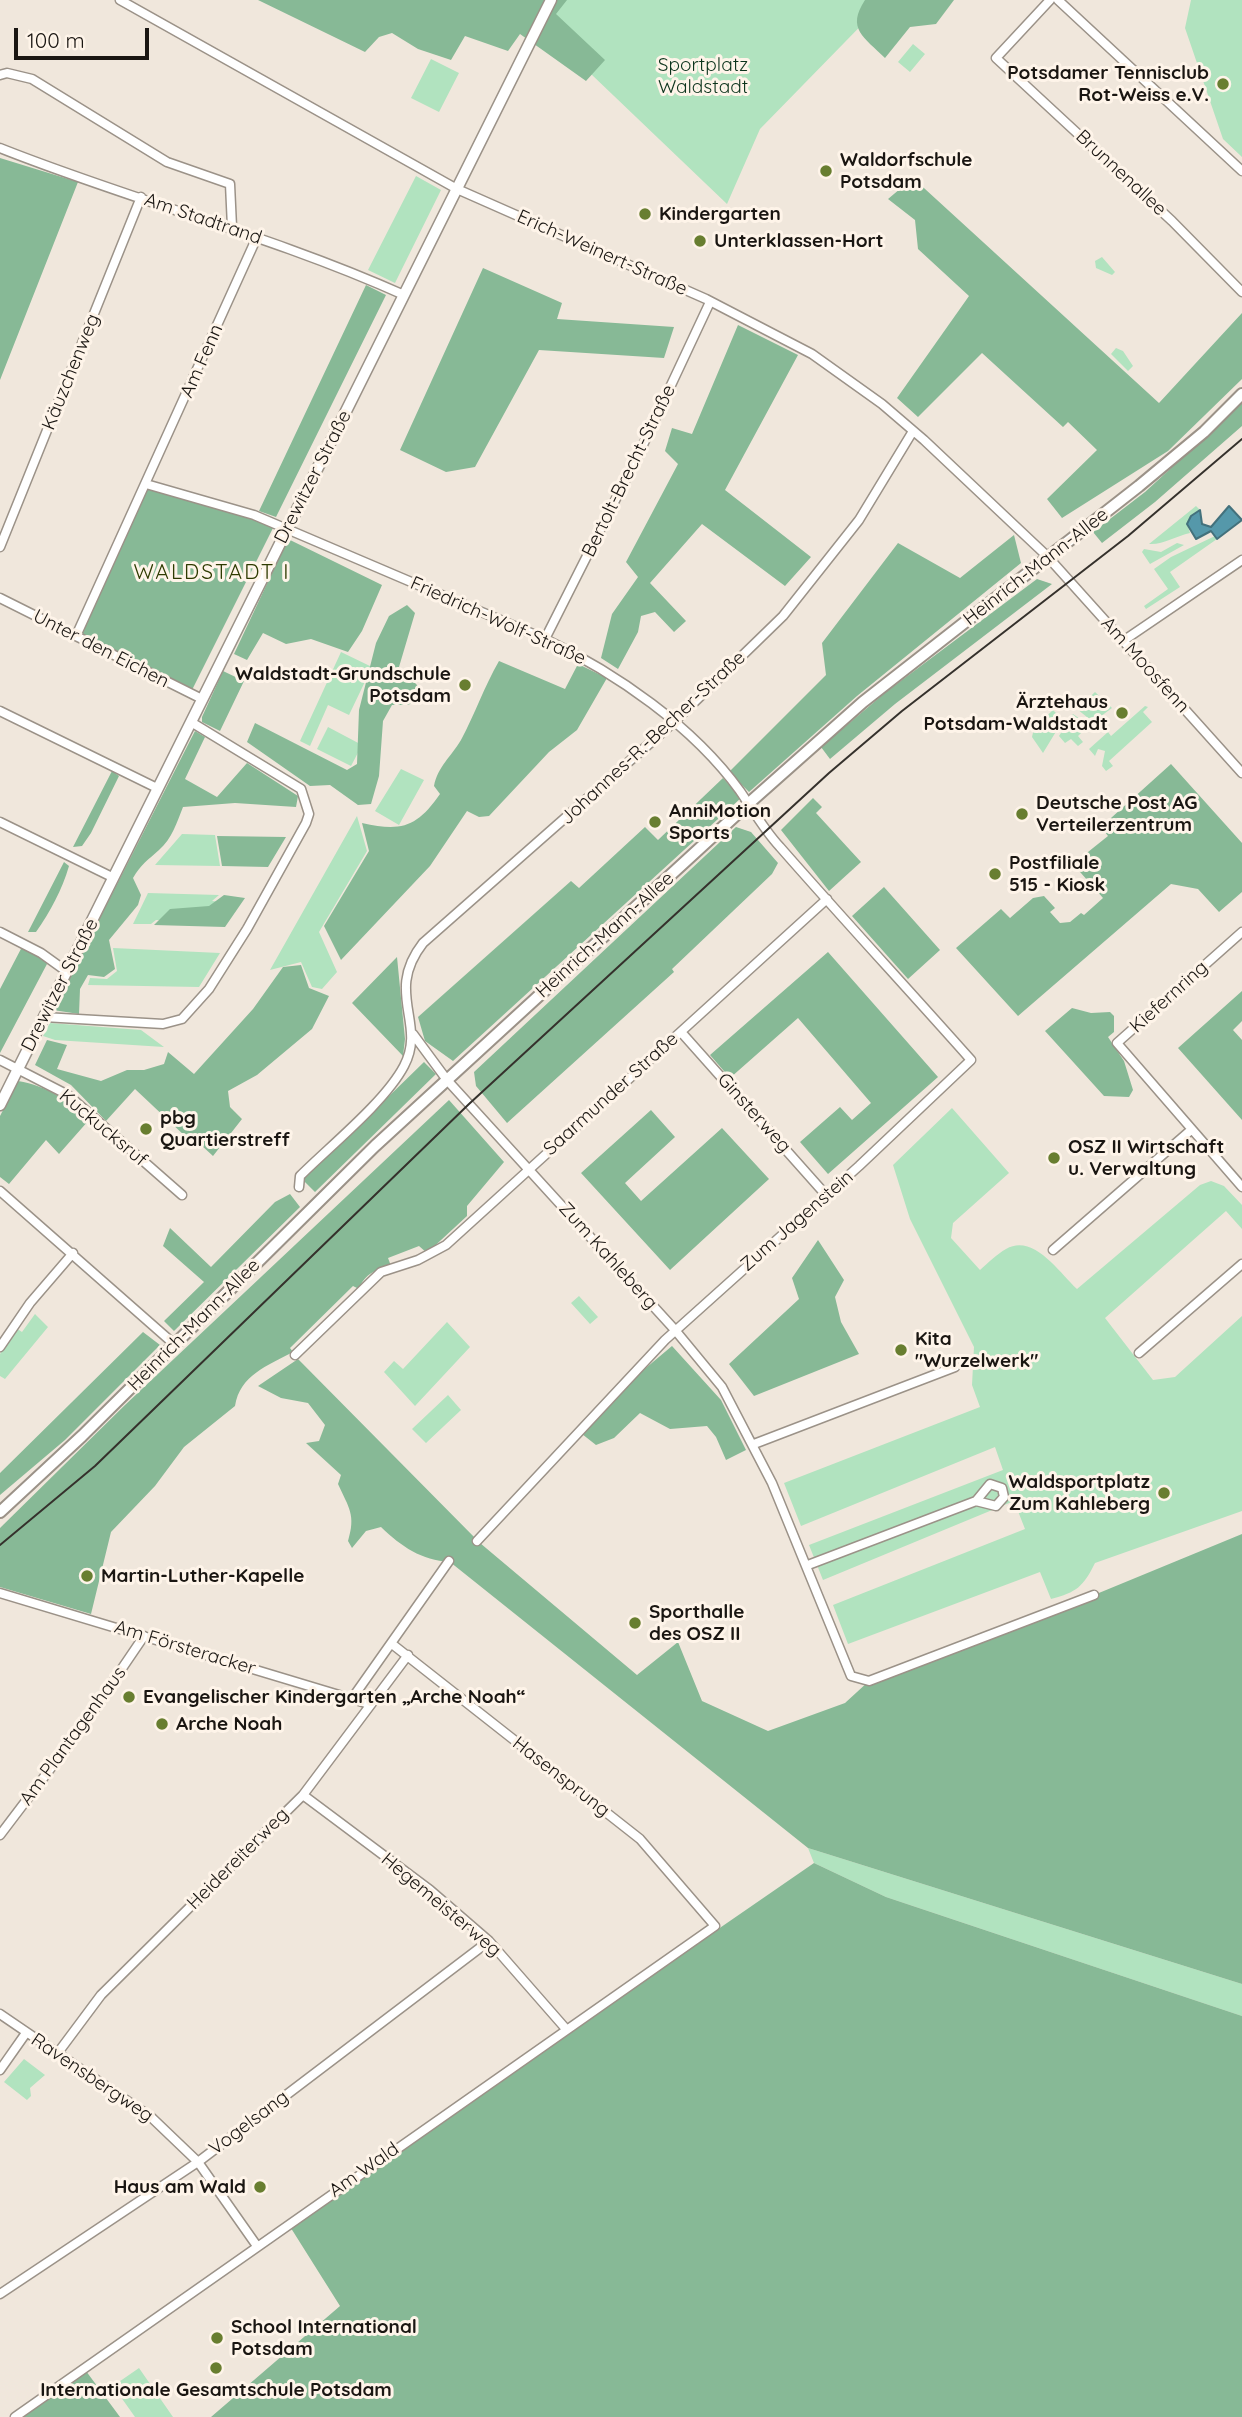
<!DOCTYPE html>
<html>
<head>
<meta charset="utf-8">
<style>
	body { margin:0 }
	#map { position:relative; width:1242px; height:2417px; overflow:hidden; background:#f0e7dc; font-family:Quicksand,sans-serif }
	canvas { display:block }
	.scale { position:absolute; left:14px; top:28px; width:135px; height:32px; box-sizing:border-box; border:4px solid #1a1612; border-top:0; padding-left:9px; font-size:21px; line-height:24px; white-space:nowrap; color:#1a1612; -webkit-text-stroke:5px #fef4e9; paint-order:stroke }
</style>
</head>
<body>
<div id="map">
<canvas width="1242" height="2417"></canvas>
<div class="scale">100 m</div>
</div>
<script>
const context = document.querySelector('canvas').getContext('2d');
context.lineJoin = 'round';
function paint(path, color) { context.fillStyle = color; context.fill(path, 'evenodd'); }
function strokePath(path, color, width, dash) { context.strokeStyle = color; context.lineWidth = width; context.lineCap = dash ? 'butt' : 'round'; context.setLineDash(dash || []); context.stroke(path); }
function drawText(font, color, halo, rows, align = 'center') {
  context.font = font + ' Quicksand,sans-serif'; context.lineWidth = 6; context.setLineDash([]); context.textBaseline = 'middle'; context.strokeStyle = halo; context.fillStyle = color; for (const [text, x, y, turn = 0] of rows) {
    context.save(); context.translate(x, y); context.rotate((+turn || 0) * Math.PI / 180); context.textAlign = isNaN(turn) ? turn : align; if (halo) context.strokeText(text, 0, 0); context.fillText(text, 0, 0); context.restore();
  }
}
const green = new Path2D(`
	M 563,0 L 886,0 L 760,129 L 727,204 L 546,31 Z
	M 1191,0 L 1242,0 L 1242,157 L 1223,139 L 1185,28 Z
	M 913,44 L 925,54 L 910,72 L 898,62 Z
	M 431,59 L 459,73 L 439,112 L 411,98 Z
	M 416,176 L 441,190 L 395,283 L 368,270 Z
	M 1102,257 L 1115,272 L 1112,275 L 1096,268 L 1095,261 Z
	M 1116,348 L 1123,351 L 1133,366 L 1128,371 L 1111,354 Z
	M 1196,506 L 1200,510 L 1191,516 L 1187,524 L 1190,533 C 1176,536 1163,545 1149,544 Z
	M 1215,536 L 1217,539 L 1170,572 L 1180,587 L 1146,609 L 1144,606 L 1168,589 L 1154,569 L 1171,557 Z
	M 1177,543 L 1184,545 L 1150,564 L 1142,552 L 1144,549 L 1161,552 Z
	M 341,652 L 372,667 L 349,715 L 328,705 L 310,746 L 300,741 Z
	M 1095,692 L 1112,708 L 1093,722 L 1077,709 Z
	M 1145,706 L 1148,707 L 1143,712 L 1152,722 L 1109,761 L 1113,766 L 1106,771 L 1102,766 L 1105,751 L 1098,749 L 1095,756 L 1089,749 L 1108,732 L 1111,736 Z
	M 1053,710 L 1063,720 L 1043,753 L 1032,737 L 1034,728 Z
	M 1073,714 L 1086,723 L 1083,726 L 1085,729 L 1078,736 L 1083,742 L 1078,746 L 1071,739 L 1065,743 L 1059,736 Z
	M 328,727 L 362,745 L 351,766 L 317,749 Z
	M 401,769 L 424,780 L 399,825 L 375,811 Z
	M 357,816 L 367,851 L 319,932 L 337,972 L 322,989 L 312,987 L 301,962 L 270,970 Z
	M 182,834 L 215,835 L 220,866 L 155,865 Z
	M 148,893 L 219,895 L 212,901 L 221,902 L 209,921 L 156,920 L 151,924 L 133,924 Z
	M 113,948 L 220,953 L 199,987 L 88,985 L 90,978 L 107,979 L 117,971 Z
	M 50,1023 L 141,1030 L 164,1047 L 55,1040 L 43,1036 Z
	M 952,1108 L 1009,1173 L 953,1223 L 951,1238 L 980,1270 C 988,1263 997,1254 1006,1249 C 1033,1233 1059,1272 1077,1289 L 1200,1185 L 1211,1181 L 1224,1186 L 1242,1205 L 1242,1229 L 1226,1211 L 1105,1318 L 1153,1380 L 1175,1377 L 1242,1316 L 1242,1511 L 1095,1563 C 1083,1587 1077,1592 1051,1599 L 1040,1572 L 848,1644 L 833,1605 L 1025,1529 L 1014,1501 L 823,1580 L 809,1545 L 1003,1470 L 995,1447 L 801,1526 L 784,1483 L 980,1407 L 972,1385 L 974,1347 L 910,1219 L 893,1165 Z
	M 579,1296 L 598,1317 L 590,1324 L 571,1303 Z
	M 35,1314 L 48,1327 L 5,1379 L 0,1376 L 0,1354 L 16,1328 L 22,1332 Z
	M 447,1322 L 470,1347 L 415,1406 L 384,1372 L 394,1361 L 403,1369 Z
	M 448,1395 L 461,1410 L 426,1443 L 412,1429 Z
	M 808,1848 L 1242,1984 L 1242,2016 L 886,1897 L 814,1863 Z
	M 24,2059 L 45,2075 L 30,2088 L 31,2096 L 27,2100 L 4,2082 Z
	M 139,2368 L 173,2417 L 135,2417 L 113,2386 Z`);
const forest = new Path2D(`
	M 258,0 L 567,0 L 556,14 L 605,60 L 586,81 L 520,34 L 508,51 L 465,36 L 451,60 L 418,49 L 392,33 L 379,37 L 365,52 Z
	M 865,0 L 954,0 L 936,24 L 910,27 L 885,58 C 864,37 846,29 865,0 Z
	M 0,158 L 78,182 L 0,380 Z
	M 913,178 L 1159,403 L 1242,313 L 1242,379 L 1168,451 L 1062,518 L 1047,499 L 1097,450 L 1068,422 L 1063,427 L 982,353 L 918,417 L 897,398 L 969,296 L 918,249 L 915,220 L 888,199 Z
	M 483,268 L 562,303 L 557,319 L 674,327 L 664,358 L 539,350 L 475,467 L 446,472 L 400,450 Z
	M 366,285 L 386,295 L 276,517 L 259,511 Z
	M 738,325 L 798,355 L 725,490 L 811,557 L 785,586 L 702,524 L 650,583 L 686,621 L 674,632 L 655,612 L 641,616 L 638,632 L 618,669 L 601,658 L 612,614 L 638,577 L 626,562 L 678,464 L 665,451 L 672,428 L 692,434 Z
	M 1242,403 L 1242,426 L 1155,502 L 1102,543 L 1093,532 L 1145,492 Z
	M 147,487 L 274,526 L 192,690 L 80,635 Z
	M 1014,535 L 1021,563 L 857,696 L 749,792 L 729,772 L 826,675 L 822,643 L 898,543 L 960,578 Z
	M 288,539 L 382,585 L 362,631 L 348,652 L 311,639 L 286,644 L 263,633 L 247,660 L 234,654 Z
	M 1037,579 L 1052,584 L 895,704 L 830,759 L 821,747 L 886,692 Z
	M 407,605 L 415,613 L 399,667 L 427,695 L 408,705 L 392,705 L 383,721 L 379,776 L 371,804 L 358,805 L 330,785 L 310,786 L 247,742 L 255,723 L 347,770 L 357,764 L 359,710 L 376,643 L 389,616 Z
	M 499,661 L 565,689 L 578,664 L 607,678 L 577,730 L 549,752 L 489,816 L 479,817 L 467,811 L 430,866 L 341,960 L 324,926 L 369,851 L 362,823 C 402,832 417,827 440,794 L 434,786 C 438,766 451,757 461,740 C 475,714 484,687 499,661 Z
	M 223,671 L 244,681 L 220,731 L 202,722 L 202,717 Z
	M 195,731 L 205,737 L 185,779 L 217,797 L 247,763 L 298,796 L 296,807 L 235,803 L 183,807 C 177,822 172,839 159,850 C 148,860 141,864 133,878 L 141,895 L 138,905 L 109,940 L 115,969 L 104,977 L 88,975 L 80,989 L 79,1014 L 53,1010 Z
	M 1171,764 L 1242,843 L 1242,892 L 1219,912 L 1198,889 L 1171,884 L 1018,1016 L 956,948 L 1001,909 L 1010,918 L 1033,898 L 1044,896 L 1055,908 L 1050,912 L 1060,923 L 1070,922 L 1081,913 L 1084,915 L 1103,898 L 1073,864 L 1108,836 L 1101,827 Z
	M 112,771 L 119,776 L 91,833 L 82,846 L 73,847 Z
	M 723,778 L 741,798 L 453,1061 L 425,1041 L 418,1017 L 571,881 L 579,888 L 645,827 L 658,840 Z
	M 813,798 L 822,807 L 816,813 L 861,862 L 829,891 L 781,830 Z
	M 736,827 L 751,832 L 778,863 L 772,874 L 672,969 L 674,972 L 507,1123 L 476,1086 L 474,1072 Z
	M 217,836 L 286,837 L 268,867 L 222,866 Z
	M 64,862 L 69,866 C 62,890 50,912 36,932 L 28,932 Z
	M 884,887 L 940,950 L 908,979 L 852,916 Z
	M 224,895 L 245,898 L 225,927 L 154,925 L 170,909 L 209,906 Z
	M 23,945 L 44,958 L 47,964 L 0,1053 L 0,989 Z
	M 828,952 L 938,1077 L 828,1174 L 800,1142 L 840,1107 L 852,1120 L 871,1103 L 798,1018 L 730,1078 L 710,1055 Z
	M 397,957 L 405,1039 L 403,1056 L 352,1003 Z
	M 301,965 L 309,988 L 329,996 L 312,1029 L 257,1075 L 228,1091 L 230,1107 L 242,1119 L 213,1156 L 189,1134 L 186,1137 L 135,1089 L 106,1121 L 71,1085 L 35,1065 L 47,1040 L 67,1045 L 57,1069 L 101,1081 L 127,1070 L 144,1070 L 164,1064 L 168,1052 L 194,1074 L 253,1009 L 283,967 Z
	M 1242,991 L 1242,1021 L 1233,1030 L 1242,1040 L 1242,1120 L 1178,1048 Z
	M 1072,1008 L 1091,1013 L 1110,1012 L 1114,1016 L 1114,1032 L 1108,1037 L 1124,1061 L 1133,1090 L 1129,1097 L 1104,1096 L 1045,1031 Z
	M 424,1062 L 436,1074 L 315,1192 L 303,1180 Z
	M 18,1081 C 48,1086 67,1100 89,1120 L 59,1154 L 46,1140 L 9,1184 L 0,1177 L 0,1116 Z
	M 449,1100 L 504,1162 L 467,1206 L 467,1216 L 427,1253 L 419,1246 L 388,1258 L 391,1266 C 376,1270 365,1273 359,1289 L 353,1286 L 290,1348 L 293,1352 C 267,1366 240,1375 235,1406 L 184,1447 L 155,1486 L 111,1532 L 91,1614 L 0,1587 L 0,1528 L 125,1405 Z
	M 651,1110 L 675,1137 L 625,1183 L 641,1201 L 722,1128 L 769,1179 L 670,1270 L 581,1173 Z
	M 290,1194 L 300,1207 L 174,1331 L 164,1321 L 204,1282 L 163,1246 L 170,1228 L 211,1267 L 275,1202 Z
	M 818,1240 L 844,1280 L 835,1297 L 841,1322 L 859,1354 L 754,1396 L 729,1364 L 799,1299 L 792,1278 Z
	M 143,1332 L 160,1345 L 65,1440 L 0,1495 L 0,1473 Z
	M 672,1346 L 721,1400 L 746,1450 L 726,1460 L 716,1437 L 707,1426 L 670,1429 L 640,1413 L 614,1438 L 596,1445 L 582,1434 L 628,1383 Z
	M 298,1359 L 480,1543 L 637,1675 L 678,1642 L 702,1701 L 768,1731 L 845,1703 L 869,1681 L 1094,1595 L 1242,1534 L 1242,1984 L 808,1848 L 450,1562 C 421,1560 402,1547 381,1527 L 366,1531 L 352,1548 L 348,1541 C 356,1515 349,1508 338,1484 L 341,1475 L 306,1443 L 319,1441 L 325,1425 L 308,1403 L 281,1398 L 258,1386 Z
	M 814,1863 L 886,1897 L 1242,2016 L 1242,2417 L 211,2417 L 340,2306 L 289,2225 Z
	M 86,2371 L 120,2417 L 18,2417 Z`);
const water = new Path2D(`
	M 1229,506 L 1242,520 L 1217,539 L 1211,531 L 1196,539 L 1187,524 L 1191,516 L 1200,510 L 1202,524 L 1211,527 Z`);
const minor = new Path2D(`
	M 120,0 L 457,189 L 706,299 L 812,354 L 882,404 L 924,440 L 1047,556 L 1242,773
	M 1050,0 L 996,58 L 1172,221 L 1242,292
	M 1058,0 L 1242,171
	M 0,75 L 7,73 L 32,79 L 167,162 L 230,184 L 232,227
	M 0,148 C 133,201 273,236 404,295
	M 146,484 L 254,515 L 545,639 C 616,673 693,726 740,791 C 753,810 764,830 780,847 C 843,919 908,989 971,1060 L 859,1166 L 665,1340 L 477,1541
	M 0,547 L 141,197
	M 0,598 L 202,699
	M 76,636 L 257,237
	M 545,639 L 642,447 L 710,302
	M 1123,641 L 1242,560
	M 0,711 L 157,788
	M 0,822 L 112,877
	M 0,932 L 41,953 L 66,971
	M 1242,932 L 1117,1043 L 1242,1187
	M 44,1017 L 163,1024 L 182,1019 L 209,989 L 247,929 L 306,823 L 309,814 L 301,789 L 191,722
	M 681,1032 L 826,1195
	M 413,1034 L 447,1080 L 675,1330 L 722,1387 L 772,1483 L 851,1676 L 869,1681 L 1094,1595
	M 0,1060 L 68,1095 L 182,1195
	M 299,1187 L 300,1176 C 330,1146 385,1102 404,1066 C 427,1023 384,993 423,943 L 674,722 L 783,616 L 859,520 L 913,431
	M 0,1191 L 174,1344
	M 1053,1250 L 1191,1130
	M 0,1347 L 30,1303 L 73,1253
	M 1139,1353 L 1242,1264
	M 295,1355 L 381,1272 L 418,1260 L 446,1245 L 827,899
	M 754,1444 L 955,1367
	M 808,1565 L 976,1501 L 990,1484 L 1002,1488 L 1004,1497 L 996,1506 L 976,1501
	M 0,1593 L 369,1704
	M 351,1700 L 449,1561
	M 303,1795 L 430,1890 L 489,1941 L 566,2029
	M 0,1835 L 85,1723 L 144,1636
	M 0,2014 L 151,2117 L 198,2162 L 257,2246
	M 57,2054 L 101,1995 L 303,1795 L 408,1655
	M 0,2070 L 26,2033
	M 0,2294 L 198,2162 L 489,1941
	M 15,2417 L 715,1926 L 640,1839 L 392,1644`);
const tertiary = new Path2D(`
	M 0,1105 L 551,0`);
const secondary = new Path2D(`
	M 0,1512 L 82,1436 L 375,1146 L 748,804 L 863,702 L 1139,486 L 1204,432 L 1242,394`);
const tram = new Path2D(`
	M 0,1545 L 95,1466 L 469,1104 L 829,773 L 902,711 L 1128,536 L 1242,439`);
const markers = [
	[1223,84,7,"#687e30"],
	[826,171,7,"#687e30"],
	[645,214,7,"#687e30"],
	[700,241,7,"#687e30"],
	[465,685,7,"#687e30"],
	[1122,713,7,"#687e30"],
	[1022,814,7,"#687e30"],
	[655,822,7,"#687e30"],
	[995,874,7,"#687e30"],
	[146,1129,7,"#687e30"],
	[1054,1158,7,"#687e30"],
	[901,1350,7,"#687e30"],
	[1164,1493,7,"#687e30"],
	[87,1576,7,"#687e30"],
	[635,1623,7,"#687e30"],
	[129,1697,7,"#687e30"],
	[162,1724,7,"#687e30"],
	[260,2187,7,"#687e30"],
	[217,2338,7,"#687e30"],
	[216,2368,7,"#687e30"]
];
const parkNames = [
	["Sportplatz",703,65],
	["Waldstadt",703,87]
];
const poiNames = [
	["Potsdamer Tennisclub",1209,73,"right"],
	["Rot-Weiss e.V.",1209,95,"right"],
	["Waldorfschule",840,160],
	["Potsdam",840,182],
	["Kindergarten",659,214],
	["Unterklassen-Hort",714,241],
	["Waldstadt-Grundschule",451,674,"right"],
	["Potsdam",451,696,"right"],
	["Ärztehaus",1108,702,"right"],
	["Potsdam-Waldstadt",1108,724,"right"],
	["Deutsche Post AG",1036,803],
	["Verteilerzentrum",1036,825],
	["AnniMotion",669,811],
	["Sports",669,833],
	["Postfiliale",1009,863],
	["515 - Kiosk",1009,885],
	["pbg",160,1118],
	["Quartierstreff",160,1140],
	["OSZ II Wirtschaft",1068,1147],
	["u. Verwaltung",1068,1169],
	["Kita",915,1339],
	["\"Wurzelwerk\"",915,1361],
	["Waldsportplatz",1150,1482,"right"],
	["Zum Kahleberg",1150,1504,"right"],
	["Martin-Luther-Kapelle",101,1576],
	["Sporthalle",649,1612],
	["des OSZ II",649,1634],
	["Evangelischer Kindergarten „Arche Noah“",143,1697],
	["Arche Noah",176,1724],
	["Haus am Wald",246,2187,"right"],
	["School International",231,2327],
	["Potsdam",231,2349],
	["Internationale Gesamtschule Potsdam",216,2390,"center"]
];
const streetNames = [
	["Brunnenallee",1121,173,43],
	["Am Stadtrand",203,219,19],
	["Erich-Weinert-Straße",602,253,24],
	["Am Fenn",202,361,-66],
	["Käuzchenweg",71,372,-68],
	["Bertolt-Brecht-Straße",629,471,-64],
	["Drewitzer Straße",313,477,-63],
	["Heinrich-Mann-Allee",1036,567,-38],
	["Friedrich-Wolf-Straße",498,621,24],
	["Unter den Eichen",101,649,27],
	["Am Moosfenn",1145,665,48],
	["Johannes-R.-Becher-Straße",653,738,-43],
	["Heinrich-Mann-Allee",605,935,-42],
	["Drewitzer Straße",60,985,-63],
	["Kiefernring",1169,997,-42],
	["Saarmunder Straße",611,1094,-42],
	["Ginsterweg",754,1113,48],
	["Kuckucksruf",103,1128,40],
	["Zum Jagenstein",797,1221,-41],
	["Zum Kahleberg",608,1256,48],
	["Heinrich-Mann-Allee",194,1325,-45],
	["Am Försteracker",185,1648,17],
	["Am Plantagenhaus",73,1736,-54],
	["Hasensprung",561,1777,38],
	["Heidereiterweg",238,1859,-45],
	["Hegemeisterweg",441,1905,40],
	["Ravensbergweg",92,2078,34],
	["Vogelsang",249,2123,-37],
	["Am Wald",364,2170,-35]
];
const neighbourhoodNames = [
	["WALDSTADT I",212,573]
];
paint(green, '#b1e3bf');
paint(forest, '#87b996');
paint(water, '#5598aa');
strokePath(water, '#43717c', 2);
strokePath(minor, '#9b9288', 11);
strokePath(tertiary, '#9b9288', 13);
strokePath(secondary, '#9b9288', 14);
strokePath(minor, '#fff', 8);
strokePath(tertiary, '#fff', 10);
strokePath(secondary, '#fff', 10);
strokePath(tram, '#35312c', 2);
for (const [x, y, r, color] of markers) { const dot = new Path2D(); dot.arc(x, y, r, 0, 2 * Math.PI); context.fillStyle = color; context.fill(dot); strokePath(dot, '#fef4e9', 2.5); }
drawText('19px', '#0a331b', '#fef4e9', parkNames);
drawText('bold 19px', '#1a1612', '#fef4e9', poiNames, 'left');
drawText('19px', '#1a1612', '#fef4e9', streetNames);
context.letterSpacing = '2px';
drawText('21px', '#2e3b01', '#fef4e9', neighbourhoodNames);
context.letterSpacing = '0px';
</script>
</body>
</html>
